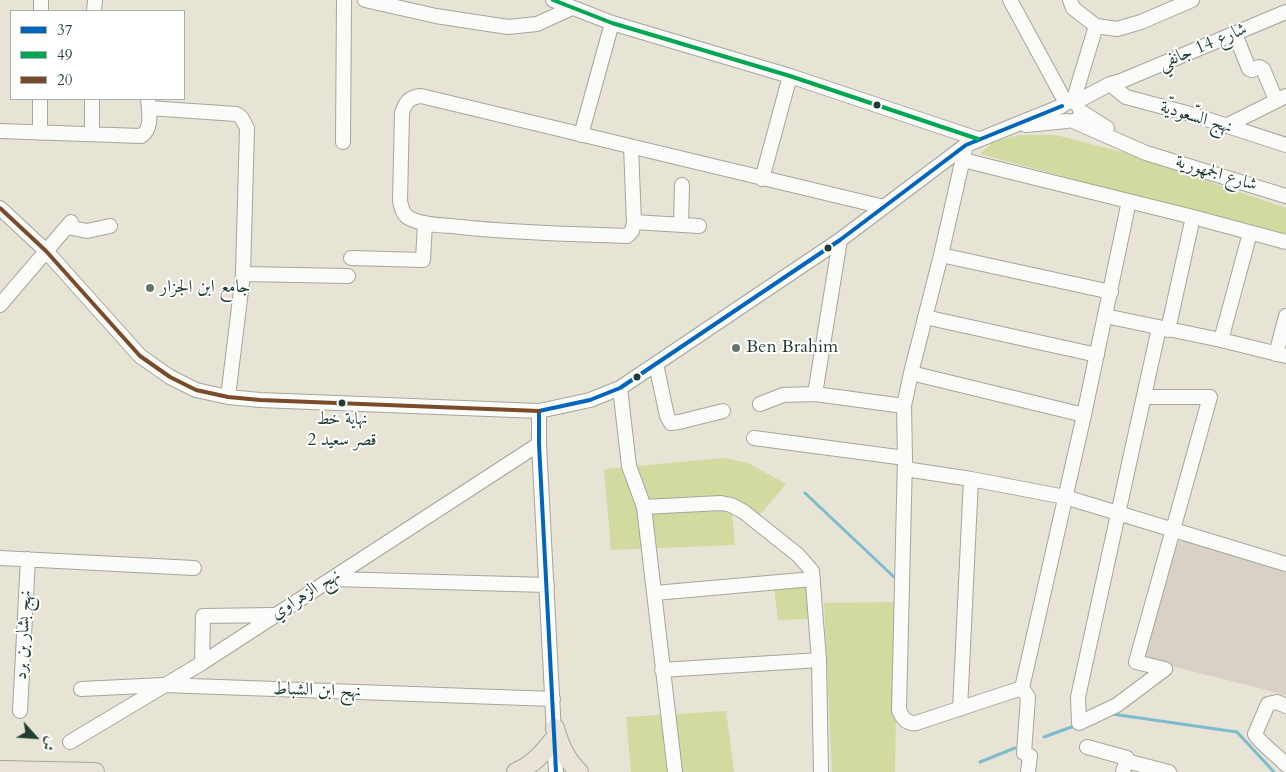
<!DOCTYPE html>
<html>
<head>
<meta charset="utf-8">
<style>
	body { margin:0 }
	#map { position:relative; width:1286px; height:772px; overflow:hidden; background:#e7e4d5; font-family:Cardo,Amiri,serif }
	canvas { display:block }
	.legend { position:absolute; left:10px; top:10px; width:175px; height:90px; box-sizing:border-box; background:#fff; border:1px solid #a5b1ae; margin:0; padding:6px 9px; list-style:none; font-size:15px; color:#1f3d34 }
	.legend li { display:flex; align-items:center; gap:10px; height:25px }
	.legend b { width:25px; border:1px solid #a5b1ae }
	.north { position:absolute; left:10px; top:712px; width:50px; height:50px; -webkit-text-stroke:4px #fff; paint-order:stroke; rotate:116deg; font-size:14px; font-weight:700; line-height:20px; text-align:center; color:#1f3d34 }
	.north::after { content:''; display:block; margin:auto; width:18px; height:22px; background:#1f3d34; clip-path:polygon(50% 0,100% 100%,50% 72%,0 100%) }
</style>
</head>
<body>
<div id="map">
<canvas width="1286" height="772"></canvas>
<ul class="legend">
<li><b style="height:6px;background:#0065bd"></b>37</li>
<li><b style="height:6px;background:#00a651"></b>49</li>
<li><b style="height:6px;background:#7a4b2a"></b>20</li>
</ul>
<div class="north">ش</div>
</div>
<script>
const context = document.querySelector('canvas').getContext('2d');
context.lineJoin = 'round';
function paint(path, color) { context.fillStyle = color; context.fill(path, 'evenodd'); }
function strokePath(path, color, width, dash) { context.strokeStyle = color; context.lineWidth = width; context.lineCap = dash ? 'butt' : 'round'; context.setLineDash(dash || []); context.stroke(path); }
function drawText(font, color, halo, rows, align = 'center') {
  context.font = font + ' Cardo,Amiri,serif'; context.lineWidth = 4; context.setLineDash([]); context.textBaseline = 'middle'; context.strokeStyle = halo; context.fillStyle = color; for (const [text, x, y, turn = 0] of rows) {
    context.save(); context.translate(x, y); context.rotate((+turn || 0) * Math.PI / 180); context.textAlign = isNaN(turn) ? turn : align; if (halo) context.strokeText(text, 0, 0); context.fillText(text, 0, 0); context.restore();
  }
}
const industrial = new Path2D(`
	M 1181,540 L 1286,571 L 1286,696 L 1267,690 L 1143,659 L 1174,545 Z`);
const green = new Path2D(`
	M 1018,135 L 1056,135 L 1126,153 L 1286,208 L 1286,236 L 980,154 L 993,142 Z
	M 725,458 L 748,463 L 786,484 L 759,516 L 734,497 L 732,513 L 735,545 L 611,550 L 604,469 Z
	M 808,585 L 811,619 L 778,620 L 774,587 Z
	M 898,602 L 895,772 L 832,772 L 824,603 Z
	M 726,711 L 734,772 L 631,772 L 626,717 Z`);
const stream = new Path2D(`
	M 805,493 L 894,577
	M 1112,714 L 1237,732 L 1274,772
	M 1044,737 L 1077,725
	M 980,762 L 1015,748`);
const minor = new Path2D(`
	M 365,0 L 436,16 L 508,27 L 537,24 L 572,8
	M 553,0 L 612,23 L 790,76 L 978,139
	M 1010,0 L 1066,103
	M 1070,0 L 1073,8 L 1096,26 L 1117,29 L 1141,22 L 1192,0
	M 41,11 L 41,0
	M 94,11 L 95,0
	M 1235,34 L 1249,69 L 1252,70 L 1259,67 L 1263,69 L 1276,100
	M 1110,84 L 1126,97 L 1194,115 L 1286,145
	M 1073,102 L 1096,26
	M 1074,103 L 1110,84 L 1121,81 L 1286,12
	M 149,108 L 236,114 L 241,117 L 247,128 L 243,274 L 228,397
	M 1080,111 L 1107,128
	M 1073,121 L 1146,153 L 1286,196
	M 1026,125 L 1067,121
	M 1226,126 L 1286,96
	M 0,131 L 141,136 C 153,129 149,111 148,99
	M 40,133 L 40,99
	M 92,134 L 92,99
	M 581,135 L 612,23
	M 343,142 L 344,0
	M 966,145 L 941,255 L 911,373 L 904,406 L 905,458 L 899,710 C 902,718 907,724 916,723 L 1022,688
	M 631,147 L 634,222 L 632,231 L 627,236 C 571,234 516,233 461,227 C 445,225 426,226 411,219 C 403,216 402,209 400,201 L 402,113 C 405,103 409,97 421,96 L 884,207
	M 963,160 L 1193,217 L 1286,242
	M 762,179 L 790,76
	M 0,208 L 46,251 L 140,356 L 170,377 L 196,390 L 228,397 L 260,400 L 539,411
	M 634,222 L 699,226
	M 681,225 L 682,185
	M 67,227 L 87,231 L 110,226
	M 840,240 L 815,394 L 904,406
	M 941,255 L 1111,292
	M 351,258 L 423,260 L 425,223
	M 243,274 L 348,276
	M 0,305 L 71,222
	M 1105,316 L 1221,340 L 1286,356
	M 925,317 L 1097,355
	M 1168,330 L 1193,217
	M 1221,340 L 1250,233
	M 1276,354 L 1286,316
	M 656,364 L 667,416 L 671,423 L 679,422 L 723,411
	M 911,373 L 1084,415
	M 620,388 L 629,466 L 644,507 L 675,772
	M 1144,397 L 1210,397 L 1136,662 L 1165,669 L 1117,705 L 1079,723 L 1078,697 C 1104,574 1132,451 1159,328
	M 760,404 L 783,395 L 815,394
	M 754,438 L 905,458
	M 905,469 L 971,479 L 1065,497 L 1286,564
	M 644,507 L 721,503 L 731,505 L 744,512 L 798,555 L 812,571 L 819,660 L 821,772
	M 0,558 L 194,568
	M 333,579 L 547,585
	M 655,593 L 813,579
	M 202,663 L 203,616 L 273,615
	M 662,670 L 819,660
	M 81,689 L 163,685 L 553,699
	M 1286,706 L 1277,702 L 1268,704 L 1255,734 C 1258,741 1279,757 1286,765
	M 960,709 L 971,479
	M 20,711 L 28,559
	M 70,742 L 202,663 L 539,444
	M 1087,747 L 1127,758 L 1123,772
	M 1126,761 L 1169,772
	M 556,772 L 539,444 L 539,411 L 590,400 L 620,388 L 840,240 L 966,145 L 1062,106
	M 1028,772 L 1030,756 L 1024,753 L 1028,697 L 1022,688 L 1084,415 L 1129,201`);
const major = new Path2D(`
	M 555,728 C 560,746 566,759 579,772
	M 0,770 L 95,772
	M 516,772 C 533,765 543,753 554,739`);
const bus1 = new Path2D(`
	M 556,772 L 539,444 L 539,411 L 590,400 L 620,388 L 840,240 L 966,145 L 1062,106`);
const bus2 = new Path2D(`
	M 553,0 L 612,23 L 790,76 L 978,139`);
const bus3 = new Path2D(`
	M 0,208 L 46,251 L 140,356 L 170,377 L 196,390 L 228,397 L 260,400 L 539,411`);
const markers = [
	[877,105,4.5,"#1f3d34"],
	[828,248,4.5,"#1f3d34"],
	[150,288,5,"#65776c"],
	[736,348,5,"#65776c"],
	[637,377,4.5,"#1f3d34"],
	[342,403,4.5,"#1f3d34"]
];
const busNames = [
	["نهاية خط",342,420],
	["قصر سعيد 2",342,441]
];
const streetNames = [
	["شارع 14 جانفي",1203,47,-23],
	["نهج السّعوديّة",1196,118,17],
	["شارع الجمهورية",1216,174,17],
	["نهج الزهراوي",306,595,-32],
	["نهج بشار بن برد",24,635,-87],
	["نهج ابن الشباط",317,691,2]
];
const poiNames = [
	["جامع ابن الجزار",160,288],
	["Ben Brahim",746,348]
];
paint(industrial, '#d9d1c6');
paint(green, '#d2da9f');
strokePath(stream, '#7dbbcf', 3);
strokePath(minor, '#a4a69c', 16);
strokePath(major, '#a4a69c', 20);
strokePath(minor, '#fbfbf9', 14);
strokePath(major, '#eae3d8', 18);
strokePath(bus1, '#0065bd', 4);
strokePath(bus2, '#00a651', 4);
strokePath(bus3, '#7a4b2a', 4);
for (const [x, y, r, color] of markers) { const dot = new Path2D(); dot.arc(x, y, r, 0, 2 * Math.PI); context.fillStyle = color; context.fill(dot); strokePath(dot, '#fff', 2); }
drawText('17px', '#1f3d34', '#fff', busNames);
drawText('18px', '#1f3d34', '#fff', streetNames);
drawText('18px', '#1f3d34', '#fff', poiNames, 'left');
</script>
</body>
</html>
